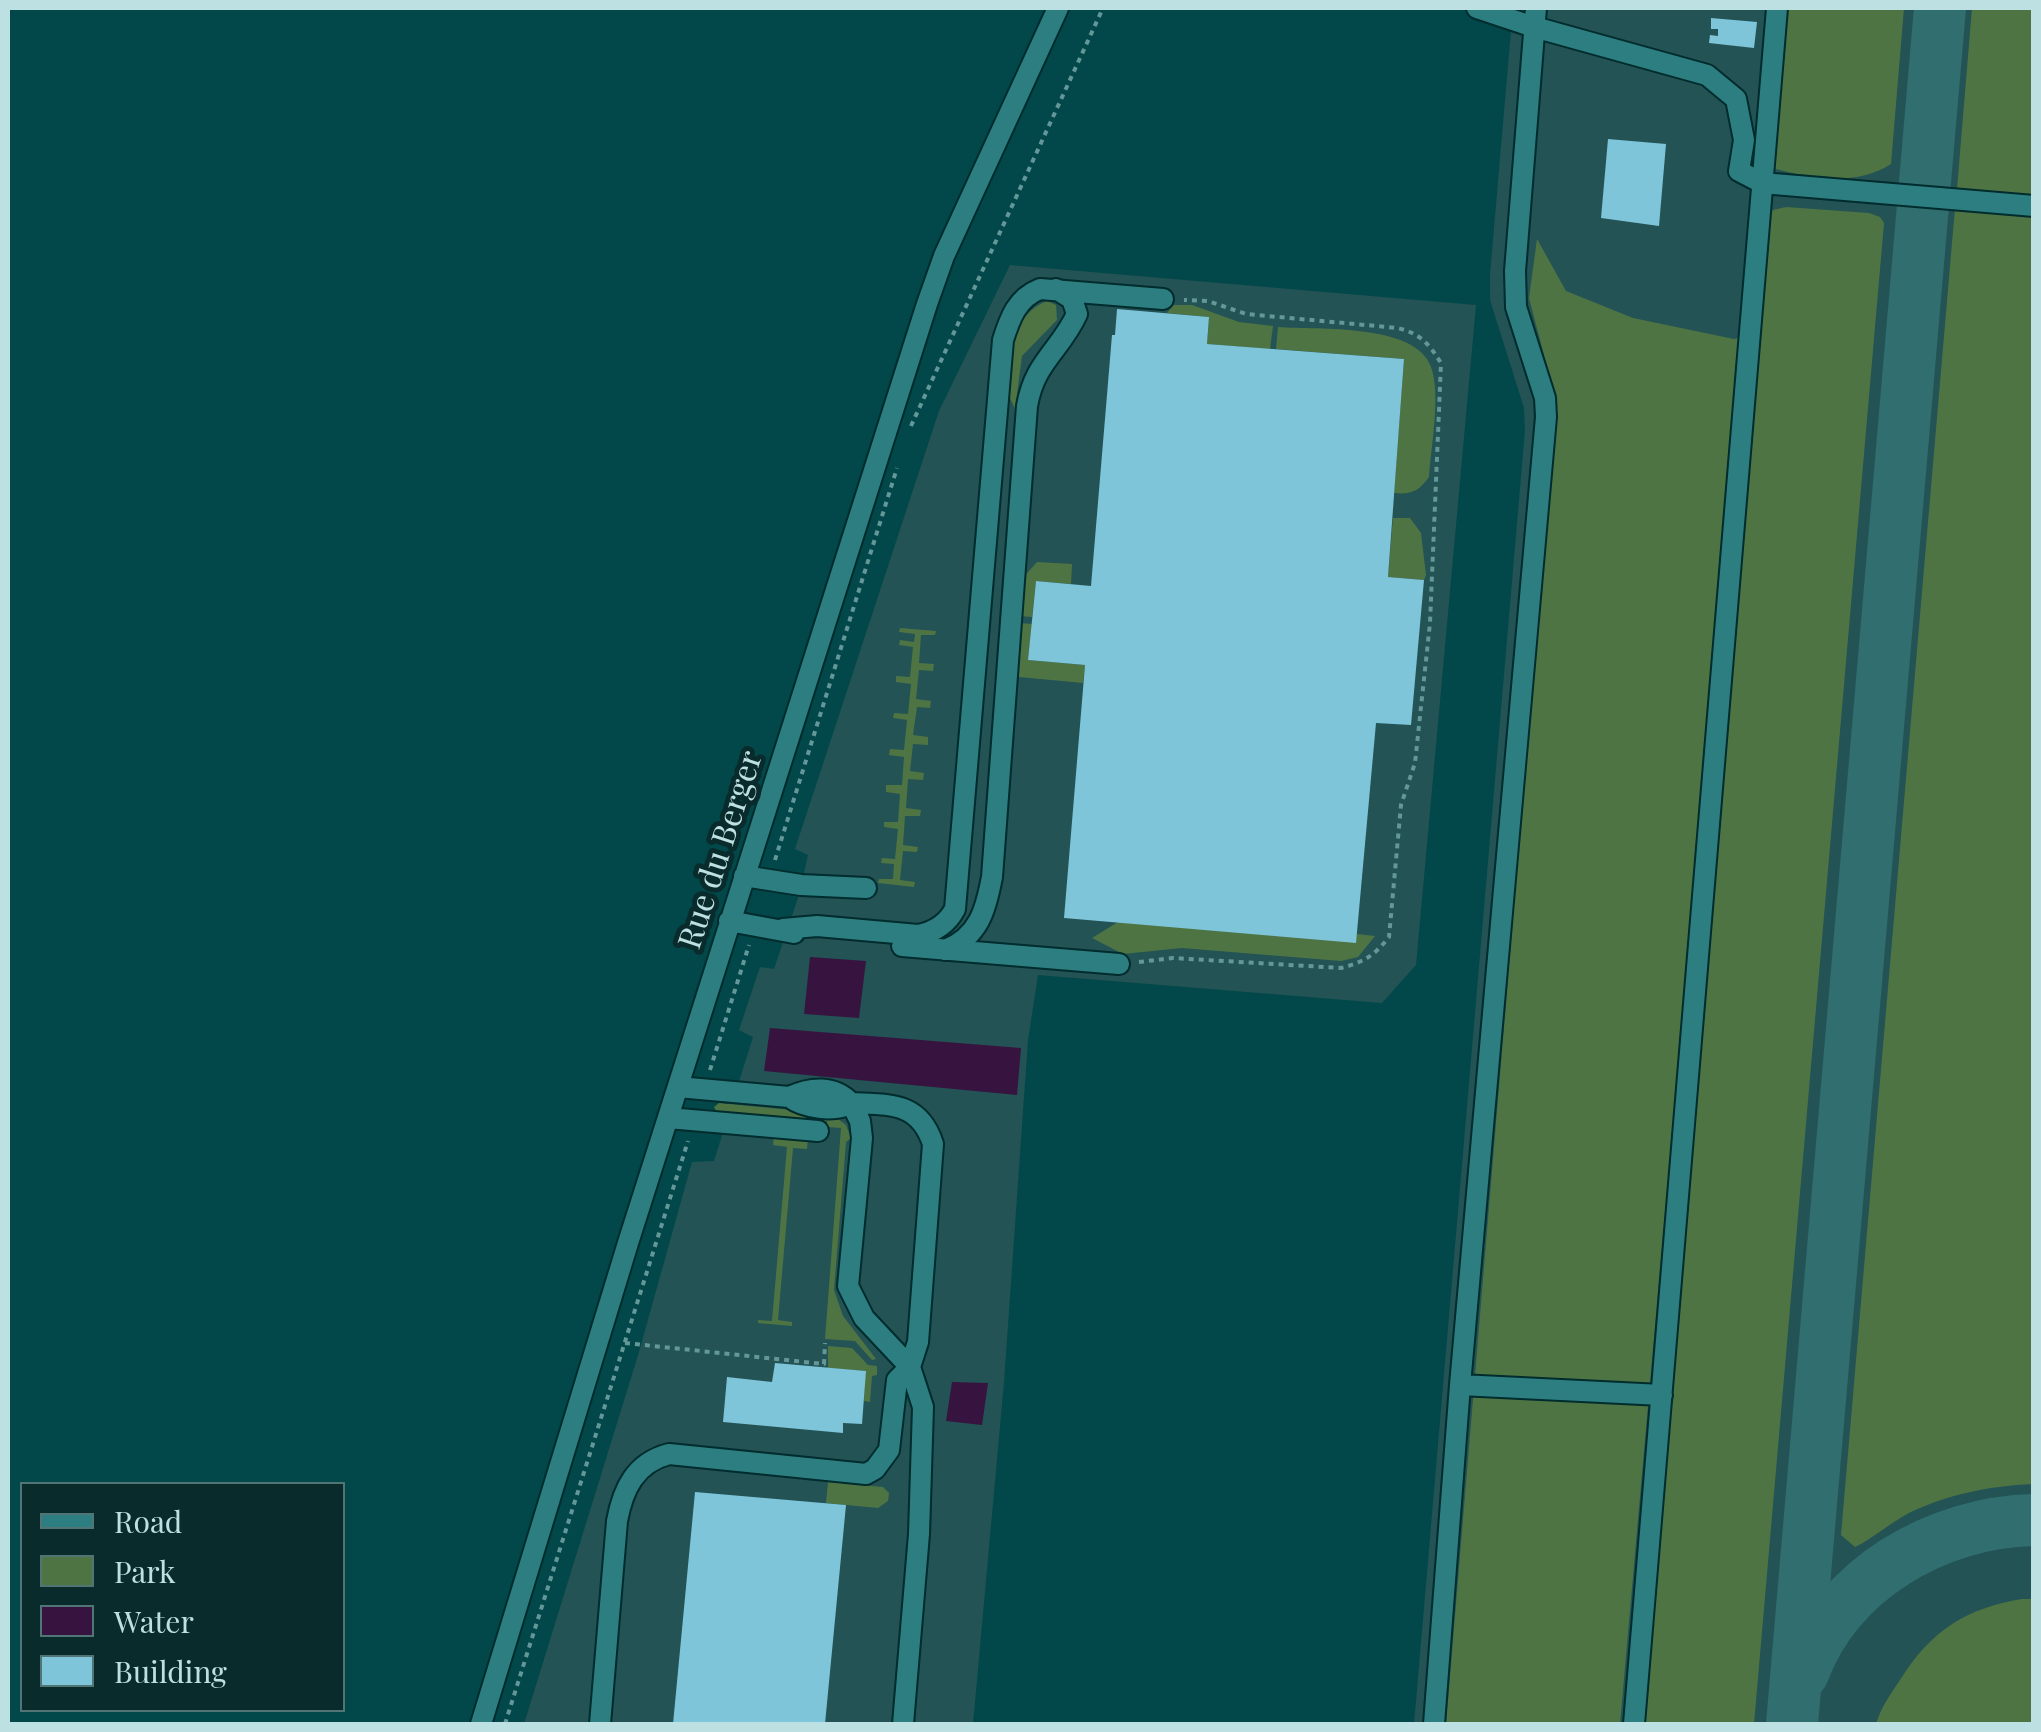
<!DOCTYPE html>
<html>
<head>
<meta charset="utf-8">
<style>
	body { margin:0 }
	#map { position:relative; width:2041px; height:1732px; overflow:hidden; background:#02484a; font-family:"Playfair Display",serif }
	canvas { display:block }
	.frame { position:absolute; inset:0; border:10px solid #bde1e2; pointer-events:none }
	.legend { position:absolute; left:20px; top:1482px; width:325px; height:230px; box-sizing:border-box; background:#092b2c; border:2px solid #517475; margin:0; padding:12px 18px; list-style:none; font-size:30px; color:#bde1e2 }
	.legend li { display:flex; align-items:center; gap:20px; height:50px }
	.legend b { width:50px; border:2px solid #517475 }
</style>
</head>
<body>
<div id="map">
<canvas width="2041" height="1732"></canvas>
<div class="frame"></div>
<ul class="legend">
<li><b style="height:12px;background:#2d7e81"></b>Road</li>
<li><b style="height:28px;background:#4f7444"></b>Park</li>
<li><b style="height:28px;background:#371440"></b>Water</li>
<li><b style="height:28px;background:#7ec5da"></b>Building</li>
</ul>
</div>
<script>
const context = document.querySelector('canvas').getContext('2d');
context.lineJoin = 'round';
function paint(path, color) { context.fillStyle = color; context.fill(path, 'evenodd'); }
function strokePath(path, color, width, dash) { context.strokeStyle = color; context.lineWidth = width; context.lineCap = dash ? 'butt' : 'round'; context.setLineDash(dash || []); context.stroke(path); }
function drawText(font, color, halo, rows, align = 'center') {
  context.font = font + ' "Playfair Display",serif'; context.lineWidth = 10; context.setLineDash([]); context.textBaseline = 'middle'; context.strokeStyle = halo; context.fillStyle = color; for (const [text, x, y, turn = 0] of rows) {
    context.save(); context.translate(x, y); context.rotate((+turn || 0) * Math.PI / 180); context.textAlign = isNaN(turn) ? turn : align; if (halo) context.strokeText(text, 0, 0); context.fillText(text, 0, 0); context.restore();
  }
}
const built = new Path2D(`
	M 1513,8 L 2033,8 L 2033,1724 L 1414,1724 L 1525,430 L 1524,408 L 1490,300 L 1490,274 Z
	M 1010,265 L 1476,305 L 1416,965 L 1382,1003 L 1038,975 L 1028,1040 L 1004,1382 L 973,1724 L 524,1724 L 639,1352 L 692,1162 L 714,1161 L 753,1037 L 739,1030 L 760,967 L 774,969 L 799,895 L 808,855 L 795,849 L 939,411 Z`);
const green = new Path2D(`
	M 1785,8 L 1904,8 L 1891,164 C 1855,187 1811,178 1772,168 Z
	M 1972,8 L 2033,8 L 2033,199 L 1957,189 Z
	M 1786,207 L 1869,213 L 1880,217 L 1884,223 L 1754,1724 L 1640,1724 L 1767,217 L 1773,210 Z
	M 1955,208 L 2033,212 L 2033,1484 C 1990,1486 1948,1494 1909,1513 C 1890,1523 1872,1539 1855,1547 L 1841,1535 Z
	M 1537,239 L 1566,291 L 1633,318 L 1734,339 L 1742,337 L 1620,1724 L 1446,1724 L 1556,401 L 1529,298 Z
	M 1047,301 L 1056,305 L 1057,320 L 1022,356 L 1015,409 C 1012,402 1007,393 1006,385 C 1001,355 1017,312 1047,301 Z
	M 1173,305 L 1192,305 L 1239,322 L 1273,326 L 1270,349 L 1207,344 L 1209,317 L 1167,313 Z
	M 1278,327 C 1318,330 1416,323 1431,367 C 1441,394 1431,447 1429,477 C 1419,491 1411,495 1394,493 L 1404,359 L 1276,349 Z
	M 1393,518 L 1410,518 L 1421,533 L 1426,575 L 1424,580 L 1388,577 Z
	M 1037,562 L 1072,564 L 1071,584 L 1036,581 L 1032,617 L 1018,616 L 1021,580 Z
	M 1019,623 L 1032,624 L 1028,660 L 1085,665 L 1083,683 L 1019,677 L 1015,661 Z
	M 900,628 L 936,631 L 935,635 L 921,635 L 919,663 L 934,664 L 933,671 L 919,670 L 916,699 L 931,701 L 930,708 L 917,707 L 913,735 L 928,737 L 928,745 L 913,744 L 910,771 L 924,773 L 923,780 L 908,779 L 906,808 L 921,810 L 920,816 L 905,816 L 903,845 L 918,847 L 917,852 L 903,851 L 900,880 L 915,882 L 914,887 L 878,883 L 879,879 L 893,879 L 894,864 L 881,863 L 882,858 L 895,859 L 898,829 L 884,827 L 884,822 L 898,822 L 900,794 L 886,792 L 886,785 L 902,785 L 904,757 L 889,755 L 890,749 L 904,750 L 907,720 L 893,718 L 894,713 L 908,714 L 911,684 L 896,682 L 896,676 L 910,677 L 913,647 L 899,645 L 900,640 L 914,642 L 915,634 L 899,632 Z
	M 1118,922 L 1357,934 L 1375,936 L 1358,957 L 1341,961 L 1182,948 L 1123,954 L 1092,938 Z
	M 719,1103 L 832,1114 L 846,1125 L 851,1138 L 846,1142 L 834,1290 L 843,1316 L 876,1359 L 872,1360 L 855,1341 L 825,1339 L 841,1128 L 827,1127 L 827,1121 L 716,1111 L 714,1107 Z
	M 774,1136 L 808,1138 L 807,1149 L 793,1148 L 778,1320 L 792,1322 L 792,1326 L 758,1323 L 758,1320 L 772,1321 L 787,1147 L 773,1145 Z
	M 828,1346 L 852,1348 L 868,1365 L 877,1366 L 877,1375 L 872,1376 L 870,1402 L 864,1401 L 865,1371 L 828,1368 Z
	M 828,1482 L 883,1487 L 889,1493 L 888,1501 L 878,1508 L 826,1503 Z
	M 2022,1599 L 2033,1599 L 2033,1724 L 1876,1724 C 1881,1707 1892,1692 1902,1677 C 1932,1630 1967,1608 2022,1599 Z`);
const water = new Path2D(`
	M 810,957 L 866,961 L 859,1018 L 804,1014 Z
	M 770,1028 L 1021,1048 L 1017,1095 L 764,1071 Z
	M 952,1382 L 988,1383 L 982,1425 L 946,1421 Z`);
const taxiway = new Path2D(`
	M 1803,1673 C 1838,1579 1936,1522 2034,1520
	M 1792,1724 L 1940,8`);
const building = new Path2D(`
	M 1711,18 L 1757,22 L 1754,48 L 1709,43 L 1710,35 L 1718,36 L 1718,29 L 1711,29 Z
	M 1608,139 L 1666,144 L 1659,226 L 1601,218 Z
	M 1117,309 L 1209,317 L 1207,344 L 1404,359 L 1388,577 L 1424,580 L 1411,725 L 1376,723 L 1356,943 L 1064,918 L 1085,665 L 1028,660 L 1036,581 L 1091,586 L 1112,335 L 1115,335 Z
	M 775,1363 L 866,1371 L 862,1424 L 843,1423 L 843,1433 L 723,1422 L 727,1377 L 772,1382 Z
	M 695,1492 L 846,1505 L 825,1724 L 673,1724 Z`);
const path = new Path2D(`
	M 911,426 L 1103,8
	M 775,860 L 897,468
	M 1139,962 L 1173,958 L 1341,968 C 1364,962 1374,956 1389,937 L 1401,805 L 1415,763 L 1430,623 L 1441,363 C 1429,344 1421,334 1398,328 L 1246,314 L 1208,301 L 1184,300
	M 710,1070 L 749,945
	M 625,1343 L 824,1364 L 825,1343
	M 505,1724 L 688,1141`);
const minor = new Path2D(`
	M 1477,8 L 1534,27 L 1707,75 L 1736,99 L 1744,140 L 1739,171 L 1762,183 L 2034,206
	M 744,876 L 801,885 L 866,888
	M 729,921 L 794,933
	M 783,929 L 817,926 L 918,935 C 935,932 947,924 955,909 L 1003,340 C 1010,318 1017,298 1040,289 L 1163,299
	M 902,946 L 1119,964
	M 945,950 C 979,937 986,909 992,877 L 1027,406 C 1035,361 1060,351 1077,314 L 1072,299 L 1056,289
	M 678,1087 L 789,1097 C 804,1108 835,1113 851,1103 L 860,1121 L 862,1138 L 848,1286 L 864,1318 L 910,1367 L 923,1407 L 919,1534 L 903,1724
	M 668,1118 L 818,1131
	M 1460,1385 L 1662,1395
	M 481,1724 L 628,1243 L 927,304 L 944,256 L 1058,8
	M 600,1724 L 617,1521 C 623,1489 635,1463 669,1454 L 866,1474 L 875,1469 L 889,1450 L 897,1380 L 910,1367 L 918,1342 L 933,1144 C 919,1101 889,1105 851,1103 C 834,1085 811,1087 789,1097
	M 1434,1724 L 1460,1385 L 1546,417 L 1545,398 L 1516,307 L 1515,271 L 1536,8
	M 1634,1724 L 1777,8`);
const streetNames = [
	["Rue du Berger",721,850,-72]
];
paint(built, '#235355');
paint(green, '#4f7444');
paint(water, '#371440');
strokePath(taxiway, '#306e70', 52);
paint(building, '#7ec5da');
strokePath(minor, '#002c2d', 24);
strokePath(path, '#639798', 4, [5, 5]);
strokePath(minor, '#2d7e81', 20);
drawText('32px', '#bde1e2', '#092b2c', streetNames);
</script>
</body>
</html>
